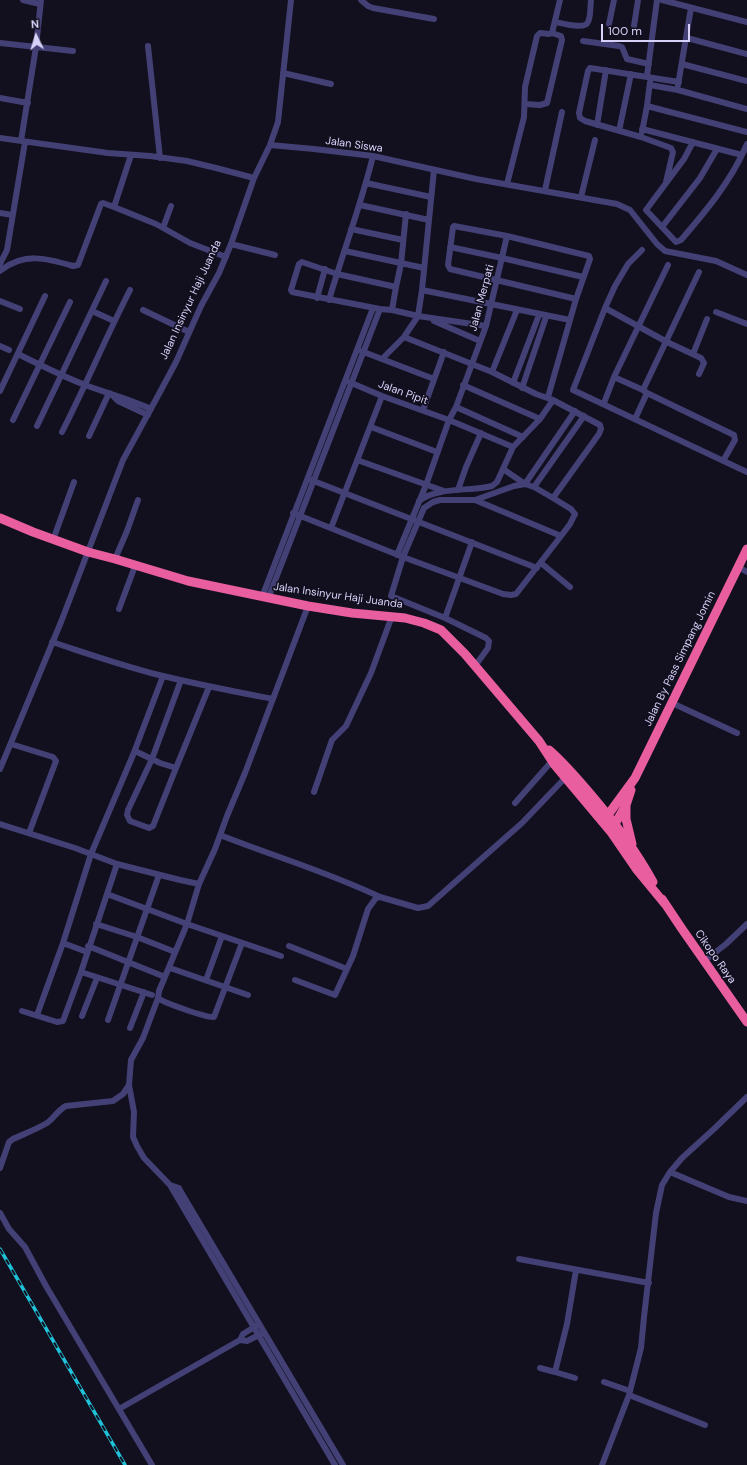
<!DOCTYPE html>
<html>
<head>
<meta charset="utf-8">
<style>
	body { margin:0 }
	#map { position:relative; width:747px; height:1465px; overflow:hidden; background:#120f1e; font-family:"DM Sans",sans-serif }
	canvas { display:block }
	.north { position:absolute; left:16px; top:16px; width:40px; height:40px; -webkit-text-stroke:3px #120f1e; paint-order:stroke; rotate:355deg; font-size:11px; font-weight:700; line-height:16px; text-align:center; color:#d7d2f9 }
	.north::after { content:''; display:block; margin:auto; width:14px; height:18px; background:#d7d2f9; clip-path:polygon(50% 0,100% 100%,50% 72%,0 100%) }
	.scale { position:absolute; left:601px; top:24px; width:89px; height:18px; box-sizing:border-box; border:2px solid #d7d2f9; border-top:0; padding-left:5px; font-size:12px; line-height:14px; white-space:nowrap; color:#d7d2f9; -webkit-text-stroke:3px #120f1e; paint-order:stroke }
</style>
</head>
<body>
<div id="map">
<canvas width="747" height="1465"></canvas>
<div class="north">N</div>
<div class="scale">100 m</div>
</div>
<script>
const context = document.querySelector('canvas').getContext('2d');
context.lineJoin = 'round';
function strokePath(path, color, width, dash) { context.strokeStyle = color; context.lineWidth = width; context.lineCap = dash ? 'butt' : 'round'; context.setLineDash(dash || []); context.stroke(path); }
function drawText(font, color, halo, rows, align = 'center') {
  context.font = font + ' "DM Sans",sans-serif'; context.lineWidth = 3.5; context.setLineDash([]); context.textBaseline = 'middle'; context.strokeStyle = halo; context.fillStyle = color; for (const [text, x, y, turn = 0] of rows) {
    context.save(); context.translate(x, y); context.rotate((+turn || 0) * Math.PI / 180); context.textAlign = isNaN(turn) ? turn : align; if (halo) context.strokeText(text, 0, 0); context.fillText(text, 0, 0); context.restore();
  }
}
const minor = new Path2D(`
	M 23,0 L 40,4
	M 361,0 L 368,6 L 373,8 L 434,19
	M 662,0 L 747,22
	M 555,22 C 562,23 585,30 588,22 C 591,16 590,7 591,0
	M 609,24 L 614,0
	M 634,26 L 638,0
	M 687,38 L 747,54
	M 583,41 L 619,46 L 622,47 L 627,59 L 649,64
	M 0,43 L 73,51
	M 148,46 L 160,158
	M 682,64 L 747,81
	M 283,73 L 331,84
	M 647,76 L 657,0
	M 650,85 L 678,90 L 747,109
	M 678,85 L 691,8
	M 0,98 L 28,103
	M 525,104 L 540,105 L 547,103 L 562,40 L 561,36 L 552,33
	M 647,106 L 747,132
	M 597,125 L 606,70
	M 642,129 L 742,155
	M 619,131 L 631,74
	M 642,132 L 647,106 L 650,82
	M 0,138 L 108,153 L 150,156 L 187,161 L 216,168 L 254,178
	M 21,141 L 36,47 L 41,0
	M 693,142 L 684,159 L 646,210 L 676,242 L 681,240 C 706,211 732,180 747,144
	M 270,145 L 314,149 L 373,156 L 476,179 L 617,204 L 630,210 L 657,244 L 665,251 L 716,261 L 747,275
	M 131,155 L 114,207 L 156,224 L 190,243 L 226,257
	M 666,182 L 673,152 L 671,148 L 641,137 L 585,121 L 580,118 L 579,113 L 588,71 L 590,68 L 679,82
	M 366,183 L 431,197
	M 507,184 L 524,117 L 525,87 L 537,36 L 540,33 L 549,34 L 552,33 L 560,0
	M 545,190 L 562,112
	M 581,197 L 595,140
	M 360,205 L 429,220
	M 0,213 L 12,215
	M 662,227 L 700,178 L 717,149
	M 163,228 L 171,206
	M 351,229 L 403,240
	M 231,244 L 275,255
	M 450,247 L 502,258 L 583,277
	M 642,250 L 628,264 L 615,286 L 605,308 L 573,390 L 747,472
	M 345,251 L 424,268
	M 0,264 L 7,250 L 25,142
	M 0,271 C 24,252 46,258 73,266 L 78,265 L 101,204 L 103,203 L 114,207
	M 396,287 L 337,274 L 302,262 L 299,264 L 291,290 L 292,292 L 380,309 L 392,310 L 418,316 L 486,326
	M 422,290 L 570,320
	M 317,298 L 325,269
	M 329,300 C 343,252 361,205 373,156
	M 0,301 L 20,309
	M 605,308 L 667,342 L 701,358 L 704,363 L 699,374
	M 143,310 L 189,332
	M 392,310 L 396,287 L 401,264 L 406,214
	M 92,311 L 114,321
	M 716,312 L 747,324
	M 434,321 L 480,341
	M 404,337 L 492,372 L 536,394 L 553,400 L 600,425 L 601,429 L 599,434 L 553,498
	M 0,346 L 9,350
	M 361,351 L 434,379
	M 18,354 C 40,365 62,376 85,385 C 107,393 129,399 151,409
	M 693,354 L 707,319
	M 382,359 L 404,337 L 418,316 L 422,290 L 434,170
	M 492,372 L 517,310
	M 614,377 L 643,390 L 647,393 L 734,435 L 735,440 L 723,461
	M 349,382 L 382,396 L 449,420 L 513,447
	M 513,383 L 539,315
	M 463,385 L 540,419
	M 522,388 L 546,317
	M 643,390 L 699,272
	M 0,391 L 45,296
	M 111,394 L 118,401 L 148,415
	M 548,397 L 576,299 L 590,259 L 589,256 L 507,236 L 454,226 L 453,227 L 448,265 L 450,269 L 576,299
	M 604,403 L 614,377 L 668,265
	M 456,407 L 523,437
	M 423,410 L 444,352
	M 635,419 L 647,393
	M 13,420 L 70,302
	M 37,426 L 106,281
	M 371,427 L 437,452
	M 62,432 C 86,385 106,337 130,290
	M 89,436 L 109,393
	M 357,460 L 444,491
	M 311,480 L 537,568
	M 534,487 L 584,416
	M 458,490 L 466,467 L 481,433
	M 475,500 L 561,536
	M 419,501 C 439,486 469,492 492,486 L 497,482 L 513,447 L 540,419 L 553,400
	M 293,513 L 403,557 L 503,594 L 511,595 L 516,594 L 561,536 L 570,524 L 575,514 L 571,509 L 553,498 L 534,487 L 525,484 L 503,469
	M 331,528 L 382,396
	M 53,540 L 74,482
	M 397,555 L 426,485 L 449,420 L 456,407 L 486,326 L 507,236
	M 115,559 L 127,531 L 138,500
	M 541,563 L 570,587
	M 738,567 L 747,572
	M 262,597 L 373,308
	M 268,599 L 380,309
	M 119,609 L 135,566
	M 445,618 L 472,542
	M 52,642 C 89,654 126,667 163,676 C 200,685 237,692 273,699
	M 475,666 L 488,648 L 489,641 L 486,638 L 445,618 L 391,596 L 403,557 L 424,508 L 433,502 L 440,500 L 475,500 L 514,486 L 525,484 L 575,411
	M 672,703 L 737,733
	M 11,744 L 53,757 L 56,761 L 29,833
	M 135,751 L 160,763 L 176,768 L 209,687
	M 176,768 L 153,826 L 149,828 L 130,821 L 127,815 L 128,810 L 152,759 L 181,680
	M 0,769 L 61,622 L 123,460 L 160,392 L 176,362 L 201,306 L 219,273 L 231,244 L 254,178 L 270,145 L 278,122 L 291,0
	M 314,792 L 332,740 L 346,726 L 371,673 L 392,616
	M 515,803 L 552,761
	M 0,824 L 75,848 L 117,864 L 180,880 L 199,884 L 215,849 L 227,816 L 245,773 L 308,606
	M 220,835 C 273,856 328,872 380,897
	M 199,884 L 187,924 L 159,991 L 158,998 C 164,1003 207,1018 214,1017 L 242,943
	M 107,894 L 187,924 L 281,956
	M 96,924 L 137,937 L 175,952
	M 63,943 L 87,952
	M 88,946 L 165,977
	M 289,946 L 347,969
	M 704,961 L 726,944 L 747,924
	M 170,968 L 248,995
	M 81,972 L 152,995
	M 206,980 L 222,936
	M 295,980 L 335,995 L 353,956 L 368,909 L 376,898 L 380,897 L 418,908 L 428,906 L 522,823 L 565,778
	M 22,1011 L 57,1022 L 63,1021 L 81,972 L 117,864
	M 37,1015 L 63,943 L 91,854 L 133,755 L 163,676
	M 82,1016 L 97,978
	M 108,1020 L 159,875
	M 130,1028 L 144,992
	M 129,1085 L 134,1112 L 133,1137 L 137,1146 L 144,1158 L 170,1185
	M 0,1168 L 9,1142 L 13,1139 C 24,1134 37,1129 47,1123 C 54,1118 58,1110 66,1106 L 113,1101 L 123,1094 L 129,1085 L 131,1060 L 143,1038 L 158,998
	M 670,1172 L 729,1197 L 747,1201
	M 0,1213 L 9,1229 L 25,1247 L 46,1286 L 152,1465
	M 519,1259 L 649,1283
	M 256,1326 L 243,1334 L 240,1340 L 247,1341 L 261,1334
	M 540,1368 L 555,1372
	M 575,1378 L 555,1372 L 567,1324 L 576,1270
	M 604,1382 L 630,1391
	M 629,1395 L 705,1425
	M 119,1409 L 240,1340
	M 335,1465 L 170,1185 L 179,1188 L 181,1192 L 343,1465
	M 602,1465 L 629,1395 L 641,1348 L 644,1317 L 656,1213 L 662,1185 L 670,1172 L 682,1158 L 715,1128 L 747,1097`);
const highway = new Path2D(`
	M 0,518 L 33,532 L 88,552 L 115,559 L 188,581 L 308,606 L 352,613 L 405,618 L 424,623 L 441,630 L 465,654 L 539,741 L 554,764 L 611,832 L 637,870 L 665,904
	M 549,750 C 563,762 575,776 587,790 C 612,819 635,849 653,882
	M 626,806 L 626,819 L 632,844
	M 605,819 L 635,778 L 747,549
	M 612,829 L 626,805 L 631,790
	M 662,899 L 682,929 L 747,1022`);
const rail = new Path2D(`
	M 0,1249 L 125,1465`);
const streetNames = [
	["Jalan Siswa",354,145,8],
	["Jalan Merpati",482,298,-75],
	["Jalan Insinyur Haji Juanda",191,300,-65],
	["Jalan Pipit",403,393,20],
	["Jalan Insinyur Haji Juanda",338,596,8],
	["Jalan By Pass Simpang Jomin",680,659,-64],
	["Cikopo Raya",715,957,55]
];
strokePath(minor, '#434076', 6);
strokePath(highway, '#e85e9e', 9);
strokePath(rail, '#1fc2d8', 3.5);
strokePath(rail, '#120f1e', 2, [6]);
drawText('11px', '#d7d2f9', '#120f1e', streetNames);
</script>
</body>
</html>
